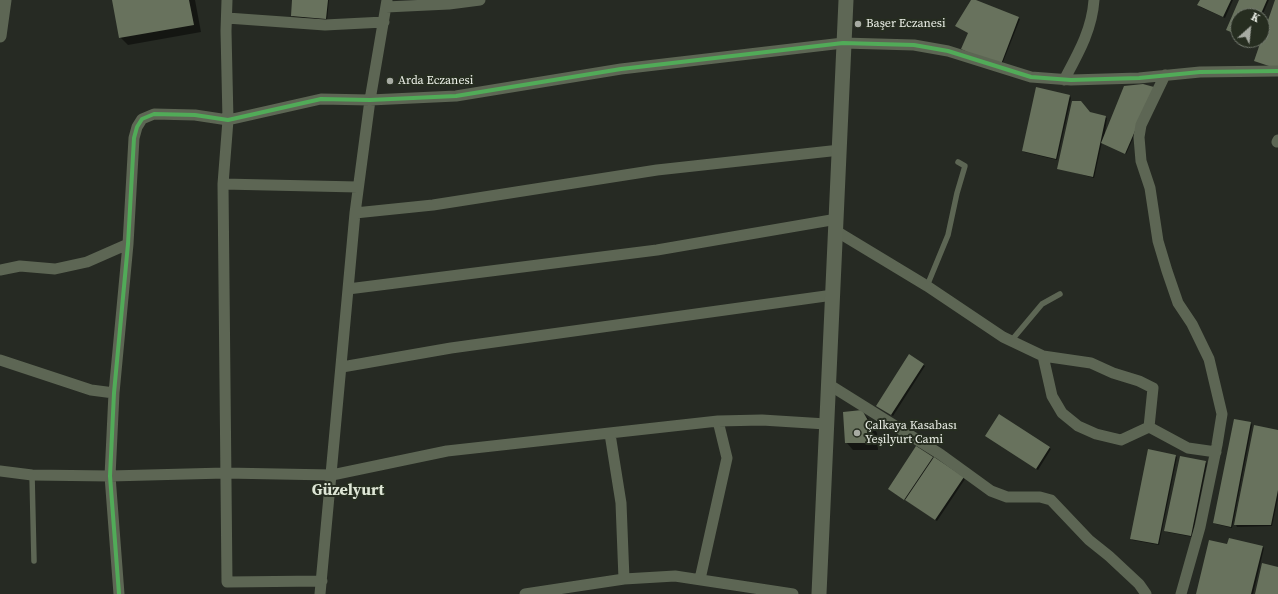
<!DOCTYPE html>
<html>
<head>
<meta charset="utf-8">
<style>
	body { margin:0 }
	#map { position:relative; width:1278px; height:594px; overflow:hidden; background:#262a23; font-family:"Source Serif 4",serif }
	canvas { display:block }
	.north { position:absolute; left:1230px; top:8px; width:40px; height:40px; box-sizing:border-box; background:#262d20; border:1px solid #757b70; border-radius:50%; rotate:27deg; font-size:11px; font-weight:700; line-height:16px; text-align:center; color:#ecf0e8 }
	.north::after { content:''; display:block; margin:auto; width:14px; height:18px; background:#a7aba3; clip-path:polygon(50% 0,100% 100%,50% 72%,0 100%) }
</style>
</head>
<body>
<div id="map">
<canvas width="1278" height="594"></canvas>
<div class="north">K</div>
</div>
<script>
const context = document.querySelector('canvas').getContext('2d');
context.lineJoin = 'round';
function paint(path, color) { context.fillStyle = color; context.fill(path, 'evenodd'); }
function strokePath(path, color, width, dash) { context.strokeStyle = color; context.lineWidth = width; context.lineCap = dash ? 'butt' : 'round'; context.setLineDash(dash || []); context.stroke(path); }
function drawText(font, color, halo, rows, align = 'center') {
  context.font = font + ' "Source Serif 4",serif'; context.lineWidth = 4; context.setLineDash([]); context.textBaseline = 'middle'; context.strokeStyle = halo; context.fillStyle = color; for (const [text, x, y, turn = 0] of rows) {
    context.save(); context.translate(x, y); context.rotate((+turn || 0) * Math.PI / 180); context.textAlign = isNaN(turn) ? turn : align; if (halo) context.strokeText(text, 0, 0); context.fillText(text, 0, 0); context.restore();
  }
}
const shadow = new Path2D(`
	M 115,0 L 195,0 L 201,32 L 128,45 L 120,37 Z
	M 293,0 L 329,0 L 327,20 L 293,17 L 292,16 Z
	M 972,0 L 1020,19 L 1001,67 L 969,34 Z
	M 1201,0 L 1233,0 L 1225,18 L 1200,7 L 1199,5 Z
	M 1240,0 L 1269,0 L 1262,16 L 1238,16 L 1238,35 L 1229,31 Z
	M 1155,90 L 1126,154 L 1102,142 L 1094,178 L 1058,168 L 1090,113 L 1107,118 L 1104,139 Z
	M 1070,96 L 1071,98 L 1057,160 L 1024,152 L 1023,151 Z
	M 923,365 L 925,366 L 893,416 L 879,407 Z
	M 861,411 L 869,419 L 877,433 L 878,450 L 853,450 L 846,442 Z
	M 1000,415 L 1051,449 L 1038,470 L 988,437 Z
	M 1251,423 L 1252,425 L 1232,528 L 1216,524 L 1214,523 Z
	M 1255,426 L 1278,431 L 1278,498 L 1272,526 L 1237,527 L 1236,525 Z
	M 1175,456 L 1177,457 L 1159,545 L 1132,540 L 1131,538 Z
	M 932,458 L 965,479 L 937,521 L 891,490 Z
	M 1205,462 L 1207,463 L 1192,537 L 1167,532 L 1166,531 Z
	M 1228,546 L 1263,547 L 1264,548 L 1253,594 L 1197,594 Z`);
const building = new Path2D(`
	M 112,0 L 189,0 L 194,25 L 119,38 Z
	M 292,0 L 328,0 L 326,19 L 291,16 Z
	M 971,0 L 976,0 L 1019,17 L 1000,67 L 961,49 L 968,33 L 955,26 Z
	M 1200,0 L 1231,0 L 1223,17 L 1197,5 Z
	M 1239,0 L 1267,0 L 1260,16 L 1238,16 L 1238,35 L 1226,30 Z
	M 1275,0 L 1278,0 L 1278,69 L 1254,61 Z
	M 1143,84 L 1154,87 L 1125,154 L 1101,143 L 1124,86 Z
	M 1036,87 L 1070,95 L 1056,159 L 1022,151 Z
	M 1072,101 L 1081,101 L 1090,112 L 1106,116 L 1093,177 L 1057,169 Z
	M 909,354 L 924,364 L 891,415 L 876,406 Z
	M 862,410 L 870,424 L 871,443 L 845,443 L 843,412 Z
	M 999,414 L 1050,447 L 1036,469 L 985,436 Z
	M 1234,419 L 1251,422 L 1231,527 L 1213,523 Z
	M 1254,425 L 1278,430 L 1278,490 L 1271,525 L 1234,525 Z
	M 916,446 L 933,457 L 904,500 L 888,489 Z
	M 1148,449 L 1176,455 L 1158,544 L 1130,539 Z
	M 1180,456 L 1206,461 L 1191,536 L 1164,531 Z
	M 934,457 L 964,477 L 935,520 L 905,500 Z
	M 1229,538 L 1263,546 L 1251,594 L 1196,594 L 1209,540 L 1227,544 Z
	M 1262,563 L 1278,567 L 1278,594 L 1255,594 Z`);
const service = new Path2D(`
	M 927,286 L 948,235 L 957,193 L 965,166 L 958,162
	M 1011,341 L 1042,304 L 1060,294
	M 32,475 L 34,561`);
const minor = new Path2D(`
	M 227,0 L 226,31 L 228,120 L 223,184 L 227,582 L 322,581
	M 386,7 L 449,4 L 480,0
	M 227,18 L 325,25 L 384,22
	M 1165,75 L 1141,125 L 1139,137 L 1141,161 L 1150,188 L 1158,241 L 1167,271 L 1178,303 L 1192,324 L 1209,359 L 1222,414 L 1217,445 L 1200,527 L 1181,594
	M 1064,80 C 1078,54 1092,30 1094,0
	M 1277,142 L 1278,140
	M 223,184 L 358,187
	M 355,213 L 433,205 L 657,170 L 840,150
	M 836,231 L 927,286 L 1003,337 L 1043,356 L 1091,363 L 1113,373 L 1139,381 L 1153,388 L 1149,427
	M 0,270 L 20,266 L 55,269 L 87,262 L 128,244
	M 348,289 L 657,250 L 837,219
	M 1043,356 L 1052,396 L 1062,413 L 1078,426 L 1096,434 L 1121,440 L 1149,427 L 1188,448 L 1216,452
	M 0,360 L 91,390 L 114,393
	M 342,367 L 451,348 L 833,295
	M 828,384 L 940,454 L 991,491 L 1007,497 L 1040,497 L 1051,500 L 1089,540 L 1109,556 L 1139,584 L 1146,594
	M 610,434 L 621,503 L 624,579
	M 0,471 L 32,475 L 110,476 L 225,473 L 332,475 L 447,451 L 718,421 L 762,420 L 826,424
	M 700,579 L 727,458 L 718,421
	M 119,594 L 110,476 L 114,393 L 128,244 L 134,138 L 137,127 L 142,119 L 154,114 L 195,115 L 228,120 L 321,99 L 370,100 L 456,96 L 621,69 L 843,43 L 914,45 L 948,51 L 1031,77 L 1071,80 L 1139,78 L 1200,72 L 1278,71
	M 320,594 L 355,213 L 370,100 L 387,0
	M 525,594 L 624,579 L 675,576 L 793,594`);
const tertiary = new Path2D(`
	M 0,36 L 5,0`);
const secondary = new Path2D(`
	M 819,594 L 846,0`);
const cycleway = new Path2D(`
	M 119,594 L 110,476 L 114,393 L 128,244 L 134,138 L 137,127 L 142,119 L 154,114 L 195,115 L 228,120 L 321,99 L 370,100 L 456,96 L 621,69 L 843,43 L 914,45 L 948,51 L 1031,77 L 1071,80 L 1139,78 L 1200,72 L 1278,71`);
const markers = [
	[858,24,4,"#a7aba3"],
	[390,81,4,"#a7aba3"],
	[857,433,4,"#a7aba3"]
];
const poiNames = [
	["Başer Eczanesi",866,24],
	["Arda Eczanesi",398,81],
	["Çalkaya Kasabası",865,426],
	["Yeşilyurt Cami",865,440]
];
const districtNames = [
	["Güzelyurt",348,491]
];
paint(shadow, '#0007');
paint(building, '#68725d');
strokePath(service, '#5d6654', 5.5);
strokePath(minor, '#5d6654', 11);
strokePath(tertiary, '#5d6654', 13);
strokePath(secondary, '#5e6755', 15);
strokePath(cycleway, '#51ab58', 4);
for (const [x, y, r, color] of markers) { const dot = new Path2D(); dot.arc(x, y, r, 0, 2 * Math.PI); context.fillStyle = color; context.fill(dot); strokePath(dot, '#262d20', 1.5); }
drawText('12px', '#ecf0e8', '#262d20', poiNames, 'left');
drawText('bold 16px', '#dee6d6', '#262d20', districtNames);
</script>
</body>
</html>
